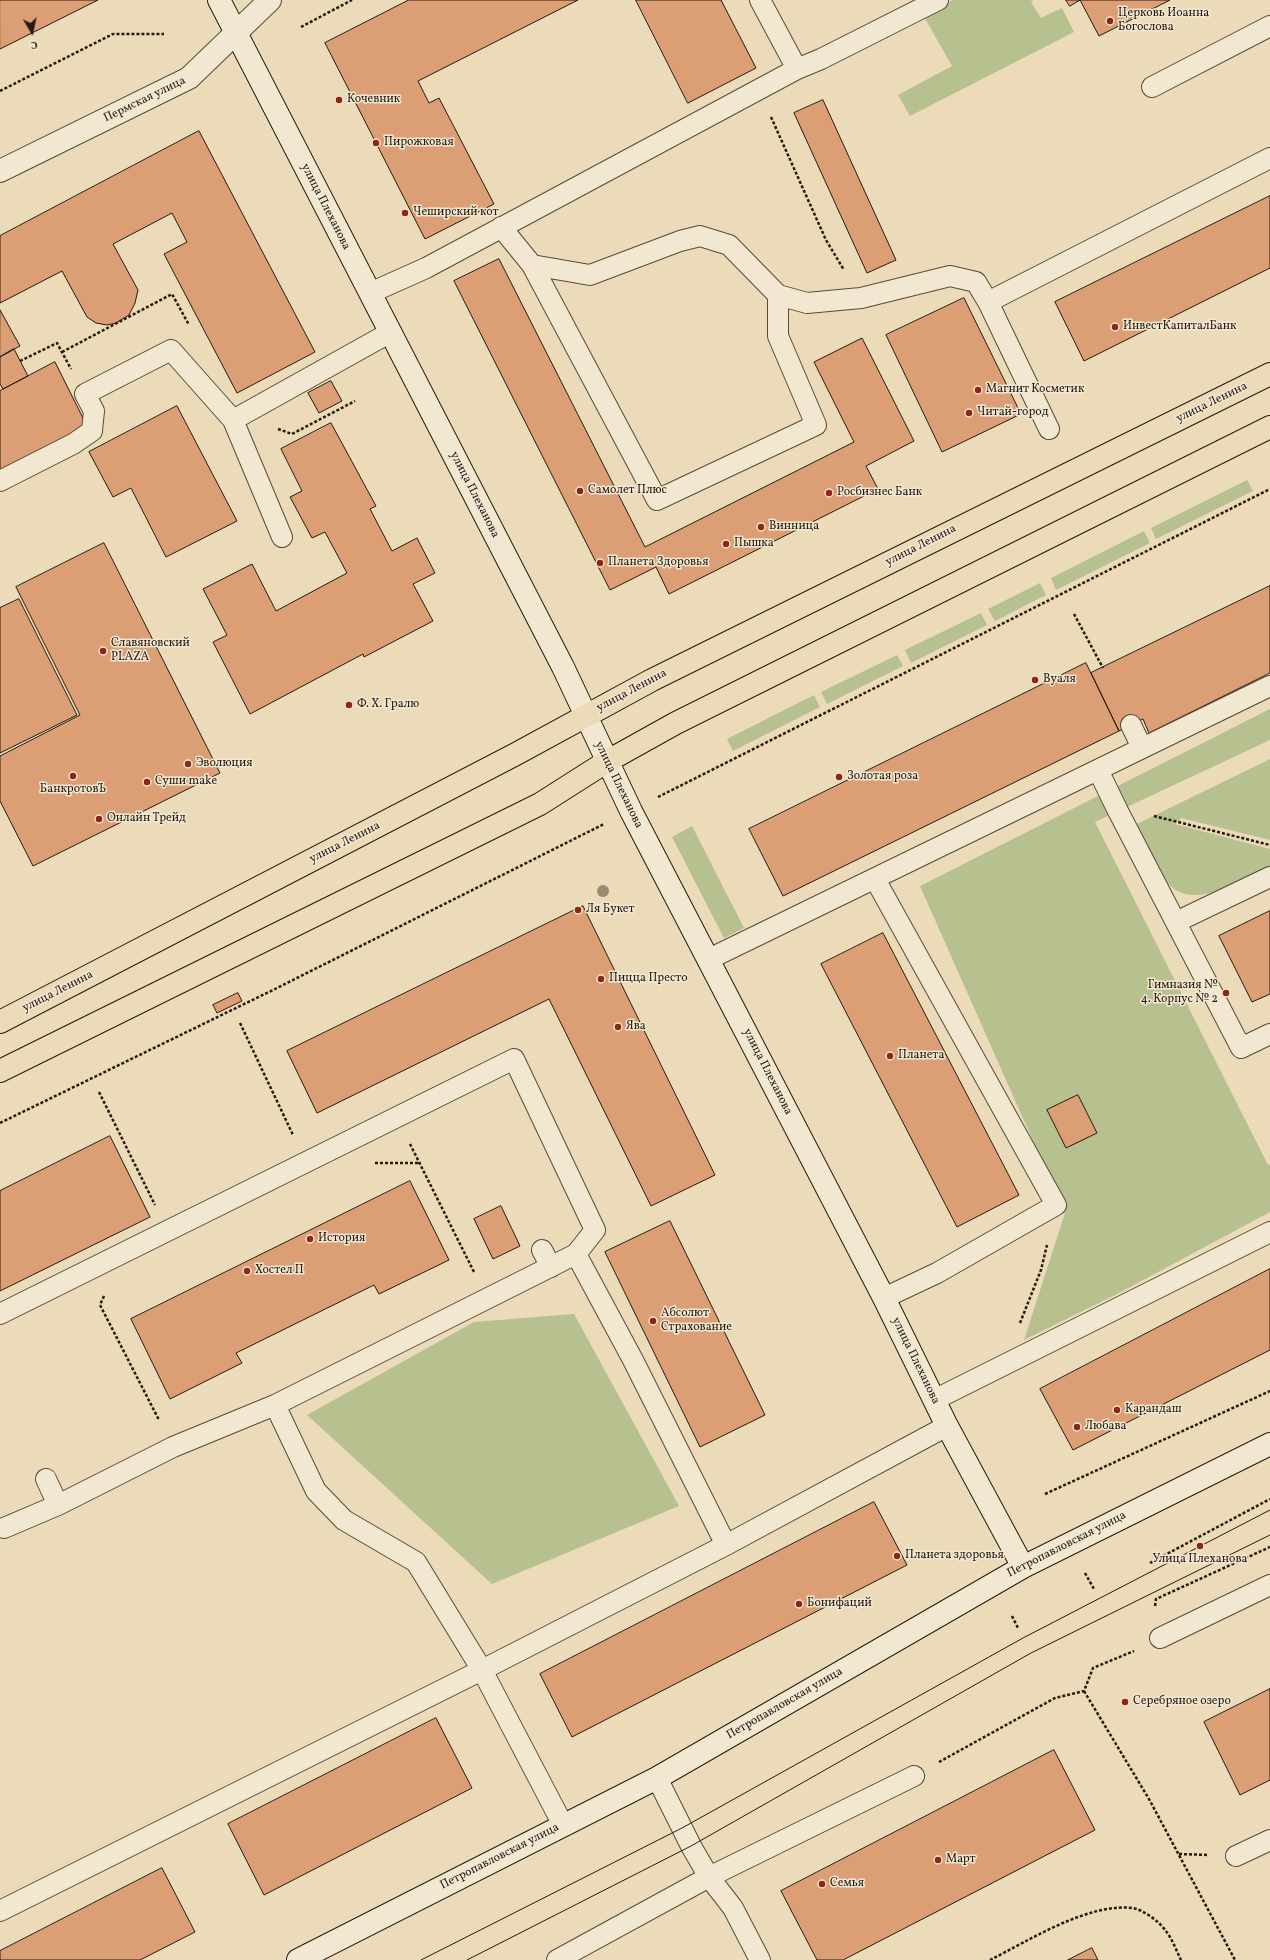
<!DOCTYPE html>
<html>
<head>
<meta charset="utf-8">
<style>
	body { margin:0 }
	#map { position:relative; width:1270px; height:1960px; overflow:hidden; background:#ebdbb9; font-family:Vollkorn,serif }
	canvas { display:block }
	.north { position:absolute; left:12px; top:12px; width:40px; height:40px; -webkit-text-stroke:3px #f2e8d2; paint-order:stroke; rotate:171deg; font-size:11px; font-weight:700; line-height:16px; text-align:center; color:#261a11 }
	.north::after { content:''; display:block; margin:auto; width:14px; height:18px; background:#261a11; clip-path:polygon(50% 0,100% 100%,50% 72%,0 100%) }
</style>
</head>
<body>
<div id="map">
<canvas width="1270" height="1960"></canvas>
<div class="north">С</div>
</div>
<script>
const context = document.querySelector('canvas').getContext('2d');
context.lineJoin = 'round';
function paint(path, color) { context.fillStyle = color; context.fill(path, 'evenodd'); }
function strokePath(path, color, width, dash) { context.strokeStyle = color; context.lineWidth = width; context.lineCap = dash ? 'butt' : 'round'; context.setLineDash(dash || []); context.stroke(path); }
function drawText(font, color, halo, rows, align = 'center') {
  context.font = font + ' Vollkorn,serif'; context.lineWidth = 3; context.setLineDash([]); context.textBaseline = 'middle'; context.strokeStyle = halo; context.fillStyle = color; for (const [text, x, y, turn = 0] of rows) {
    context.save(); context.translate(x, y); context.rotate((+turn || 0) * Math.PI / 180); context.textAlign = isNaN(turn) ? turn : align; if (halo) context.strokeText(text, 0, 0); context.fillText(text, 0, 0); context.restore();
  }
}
const green = new Path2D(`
	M 953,0 L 1033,0 L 1031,2 L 1041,18 L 1062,8 L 1074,32 L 910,116 L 898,95 L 952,66 L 923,15 Z
	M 1247,480 L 1253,491 L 1156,539 L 1151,528 Z
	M 1144,531 L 1150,543 L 1056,590 L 1051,578 Z
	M 1040,583 L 1046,595 L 995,621 L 988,609 Z
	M 981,613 L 987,625 L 911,663 L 905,650 Z
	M 897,655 L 903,666 L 827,704 L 821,692 Z
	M 814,695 L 820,707 L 733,751 L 727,739 Z
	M 1270,709 L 1270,740 L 1095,822 L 1268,1165 L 1270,1164 L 1270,1212 L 1119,1293 L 1024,1340 L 1065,1213 L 920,886 Z
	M 1270,759 L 1270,840 L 1181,818 L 1175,824 L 1270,849 L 1270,866 C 1240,881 1187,917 1162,876 C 1152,860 1145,841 1137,824 Z
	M 692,826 L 744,928 L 724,938 L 672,837 Z
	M 574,1314 L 679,1506 L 492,1584 L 307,1415 L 474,1322 Z`);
const building = new Path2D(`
	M 0,0 L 98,0 L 0,49 Z
	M 409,0 L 578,0 L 418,81 L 429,103 L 439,98 L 494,204 L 425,239 L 325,43 Z
	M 636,0 L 721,0 L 756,68 L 688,103 Z
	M 1066,0 L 1170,0 L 1099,36 L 1080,0 L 1070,6 Z
	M 823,100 L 896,260 L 867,273 L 794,113 Z
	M 199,131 L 315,352 L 237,393 L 164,254 L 187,242 L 172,213 L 113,244 L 138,290 L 135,303 L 129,315 L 116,323 L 107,325 L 96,323 L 87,317 L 62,271 L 0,303 L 0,236 Z
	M 1270,196 L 1270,268 L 1084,361 L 1055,302 Z
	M 499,259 L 645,547 L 854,442 L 814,362 L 862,338 L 914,441 L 866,466 L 878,489 L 669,594 L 656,567 L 610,590 L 454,281 Z
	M 964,298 L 1021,414 L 942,452 L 886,335 Z
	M 0,310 L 20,346 L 0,357 Z
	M 14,349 L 28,376 L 3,389 L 0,384 L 0,357 Z
	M 55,362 L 88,428 L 0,472 L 0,391 Z
	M 331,381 L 342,401 L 319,413 L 308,393 Z
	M 177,406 L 237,521 L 166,557 L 131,488 L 113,497 L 89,452 Z
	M 331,423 L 376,506 L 370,509 L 392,551 L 417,538 L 435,573 L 413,584 L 433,621 L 364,657 L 363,654 L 250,714 L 213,642 L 227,635 L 203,589 L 252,564 L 276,611 L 347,573 L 325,532 L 312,538 L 290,497 L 302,491 L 281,449 Z
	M 104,543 L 220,773 L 33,866 L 0,801 L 0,756 L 80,715 L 16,587 Z
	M 1270,586 L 1270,673 L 1149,733 L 1143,719 L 1119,731 L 1091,673 Z
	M 19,599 L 77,715 L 0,753 L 0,608 Z
	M 1086,663 L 1119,731 L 783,896 L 749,829 Z
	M 583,906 L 715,1175 L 651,1206 L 549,999 L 317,1113 L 287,1051 Z
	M 1270,911 L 1270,994 L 1252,1002 L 1219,936 Z
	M 883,933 L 1019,1195 L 957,1227 L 821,964 Z
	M 238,993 L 242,1001 L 217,1013 L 213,1005 Z
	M 1078,1095 L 1097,1133 L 1066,1148 L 1047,1110 Z
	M 110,1136 L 150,1217 L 0,1291 L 0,1191 Z
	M 410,1181 L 449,1260 L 379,1294 L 374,1285 L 236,1353 L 242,1363 L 170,1399 L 131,1319 Z
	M 501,1206 L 520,1246 L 493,1259 L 474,1219 Z
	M 670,1221 L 765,1415 L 700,1447 L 605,1252 Z
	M 1270,1269 L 1270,1350 L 1073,1450 L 1040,1389 Z
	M 874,1502 L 907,1565 L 572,1737 L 540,1674 Z
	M 1270,1689 L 1270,1780 L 1240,1795 L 1204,1722 Z
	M 436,1718 L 472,1788 L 264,1895 L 228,1824 Z
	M 1054,1750 L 1095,1830 L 843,1960 L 817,1960 L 781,1891 Z
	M 162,1868 L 195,1932 L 140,1960 L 0,1960 L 0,1951 Z
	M 1092,1948 L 1098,1960 L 1068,1960 Z`);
const path = new Path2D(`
	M 301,27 L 352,0
	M 0,91 L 113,34 L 164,34
	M 771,117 L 826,240 L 844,270
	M 62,352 L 172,294 L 189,325
	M 20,361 L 57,343 L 71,369
	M 278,429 L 292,434 L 355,401
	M 1074,614 L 1103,668
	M 658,797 L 1270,489
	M 1154,816 L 1270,845
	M 240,1023 L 293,1135
	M 99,1092 L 155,1205
	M 0,1123 L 275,989 L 604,824
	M 410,1144 L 474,1272
	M 375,1163 L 420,1163
	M 104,1296 L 100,1305 L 159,1420
	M 1020,1323 L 1041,1270 L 1047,1245
	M 1045,1494 L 1270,1391
	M 1150,1563 L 1270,1499
	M 1085,1573 L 1094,1589
	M 1155,1606 L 1156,1599 L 1270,1547
	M 1012,1616 L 1018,1628
	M 1084,1691 L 1149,1799 L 1235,1960
	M 939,1762 L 1055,1698 L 1084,1691 L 1093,1668 L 1134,1651
	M 1179,1854 L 1208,1855
	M 990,1960 C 1030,1940 1087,1903 1133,1908 C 1143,1910 1159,1921 1165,1930 C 1172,1938 1176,1950 1181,1960`);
const lane = new Path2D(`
	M 760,0 L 797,69
	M 1152,87 L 1270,26
	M 501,227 L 532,265 L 590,275 L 680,241 L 700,236 L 729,245 L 778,295 L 807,303 L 861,298 L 950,276 L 976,282 L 988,302 L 1049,429
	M 532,265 L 657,500 L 816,425 L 778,336 L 778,295
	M 370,293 L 426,268 L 797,69 L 821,59 L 938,0
	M 988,302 L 1270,158
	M 233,420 L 391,332
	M 0,481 L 73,444 L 92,431 L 94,411 L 85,394 L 171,350 L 233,420 L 282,537
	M 1131,725 L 1142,748
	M 1098,770 L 1118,811 L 1241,1048 L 1270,1034
	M 875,879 L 1056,1205 L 937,1273 L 884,1298
	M 1176,922 L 1270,877
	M 709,959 L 1270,686
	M 542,1250 L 551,1267
	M 576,1254 L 633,1360 L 726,1545
	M 0,1314 L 514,1059 L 595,1230 L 576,1254 L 275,1405 L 173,1447 L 58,1505 L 4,1528
	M 934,1400 L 1270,1232
	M 275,1405 L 316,1491 L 344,1520 L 416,1562 L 482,1670 L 563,1825
	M 46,1479 L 58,1505
	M 1160,1638 L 1270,1585
	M 657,1778 L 691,1846 L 709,1877 L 733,1908 L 760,1960
	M 1236,1856 L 1270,1840
	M 0,1911 L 482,1670 L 726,1545 L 947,1426
	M 557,1960 L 709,1877 L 914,1776`);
const street = new Path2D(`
	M 0,171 L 189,78 L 270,0`);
const secondary = new Path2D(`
	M 219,0 L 563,667 L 631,811 L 884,1298 L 947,1426 L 1023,1567
	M 298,1960 L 657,1778 L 1023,1567 L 1270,1444`);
const primary = new Path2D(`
	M 0,1022 L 516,754 L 652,680 L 1270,374
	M 0,1071 L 540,804 L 606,762 L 676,723 L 1270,427`);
const tram = new Path2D(`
	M 421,1960 L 682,1828 L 1023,1638 L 1270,1510
	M 467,1960 L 691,1846 L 1031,1653 L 1270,1535`);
const trees = [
	[603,891]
];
const markers = [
	[1110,21,4,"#8f2418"],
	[339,100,4,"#8f2418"],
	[376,143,4,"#8f2418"],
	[405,213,4,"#8f2418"],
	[1115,327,4,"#8f2418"],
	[978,390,4,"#8f2418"],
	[969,413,4,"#8f2418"],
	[580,491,4,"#8f2418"],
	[829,493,4,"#8f2418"],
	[761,527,4,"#8f2418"],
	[726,544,4,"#8f2418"],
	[600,563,4,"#8f2418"],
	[103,651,4,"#8f2418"],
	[1035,680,4,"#8f2418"],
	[349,705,4,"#8f2418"],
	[188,764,4,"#8f2418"],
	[73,776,4,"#8f2418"],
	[839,777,4,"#8f2418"],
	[147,782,4,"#8f2418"],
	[99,819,4,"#8f2418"],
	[578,910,4,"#8f2418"],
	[601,979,4,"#8f2418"],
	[1226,993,4,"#8f2418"],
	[618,1027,4,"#8f2418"],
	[890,1056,4,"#8f2418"],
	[310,1239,4,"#8f2418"],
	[247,1271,4,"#8f2418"],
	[653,1321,4,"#8f2418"],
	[1117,1410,4,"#8f2418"],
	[1077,1427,4,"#8f2418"],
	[1200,1546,4,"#8f2418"],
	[897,1556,4,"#8f2418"],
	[799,1604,4,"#8f2418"],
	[1125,1702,4,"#8f2418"],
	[938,1860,4,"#8f2418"],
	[822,1884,4,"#8f2418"]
];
const poiNames = [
	["Церковь Иоанна",1118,14],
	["Богослова",1118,28],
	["Кочевник",347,100],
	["Пирожковая",384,143],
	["Чеширский кот",413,213],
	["ИнвестКапиталБанк",1123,327],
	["Магнит Косметик",986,390],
	["Читай-город",977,413],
	["Самолет Плюс",588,491],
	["Росбизнес Банк",837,493],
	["Винница",769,527],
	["Пышка",734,544],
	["Планета Здоровья",608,563],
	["Славяновский",111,644],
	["PLAZA",111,658],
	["Вуаля",1043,680],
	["Ф. Х. Гралю",357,705],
	["Эволюция",196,764],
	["Золотая роза",847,777],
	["Суши make",155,782],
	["БанкротовЪ",73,790,"center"],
	["Онлайн Трейд",107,819],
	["Ля Букет",586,910],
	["Пицца Престо",609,979],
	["Гимназия №",1218,986,"right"],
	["4. Корпус № 2",1218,1000,"right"],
	["Ява",626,1027],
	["Планета",898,1056],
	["История",318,1239],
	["Хостел П",255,1271],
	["Абсолют",661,1314],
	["Страхование",661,1328],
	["Карандаш",1125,1410],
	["Любава",1085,1427],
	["Планета здоровья",905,1556],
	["Улица Плеханова",1200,1560,"center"],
	["Бонифаций",807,1604],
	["Серебряное озеро",1133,1702],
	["Март",946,1860],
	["Семья",830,1884]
];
const streetNames = [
	["Пермская улица",145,100,-26],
	["улица Плеханова",325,207,63],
	["улица Ленина",1212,403,-26],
	["улица Плеханова",474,495,63],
	["улица Ленина",921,546,-27],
	["улица Ленина",632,691,-28],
	["улица Плеханова",618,785,64],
	["улица Ленина",345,843,-27],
	["улица Ленина",58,992,-27],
	["улица Плеханова",767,1072,63],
	["улица Плеханова",915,1361,64],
	["Петропавловская улица",1067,1545,-27],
	["Петропавловская улица",785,1704,-30],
	["Петропавловская улица",500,1857,-27]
];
paint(green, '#b7c08f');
paint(building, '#dc9f75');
strokePath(building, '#261a11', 1);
strokePath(lane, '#574a3b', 22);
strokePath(street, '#574a3b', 24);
strokePath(secondary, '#261a11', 24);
strokePath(primary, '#261a11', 24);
strokePath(path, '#261a11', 2.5, [3, 2]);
strokePath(lane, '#f2e8d2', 20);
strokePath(street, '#f2e8d2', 22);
strokePath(secondary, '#f2e8d2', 22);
strokePath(primary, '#ebdbb9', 22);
strokePath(tram, '#261a11', 1);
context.fillStyle = '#978c72';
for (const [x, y] of trees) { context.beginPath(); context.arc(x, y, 6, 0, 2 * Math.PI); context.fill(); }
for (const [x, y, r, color] of markers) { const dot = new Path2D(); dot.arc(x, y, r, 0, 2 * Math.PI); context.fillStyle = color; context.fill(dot); strokePath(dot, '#f2e8d2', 1.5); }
drawText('12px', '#261a11', '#f2e8d2', poiNames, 'left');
drawText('12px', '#261a11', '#f2e8d2', streetNames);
</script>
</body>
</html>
